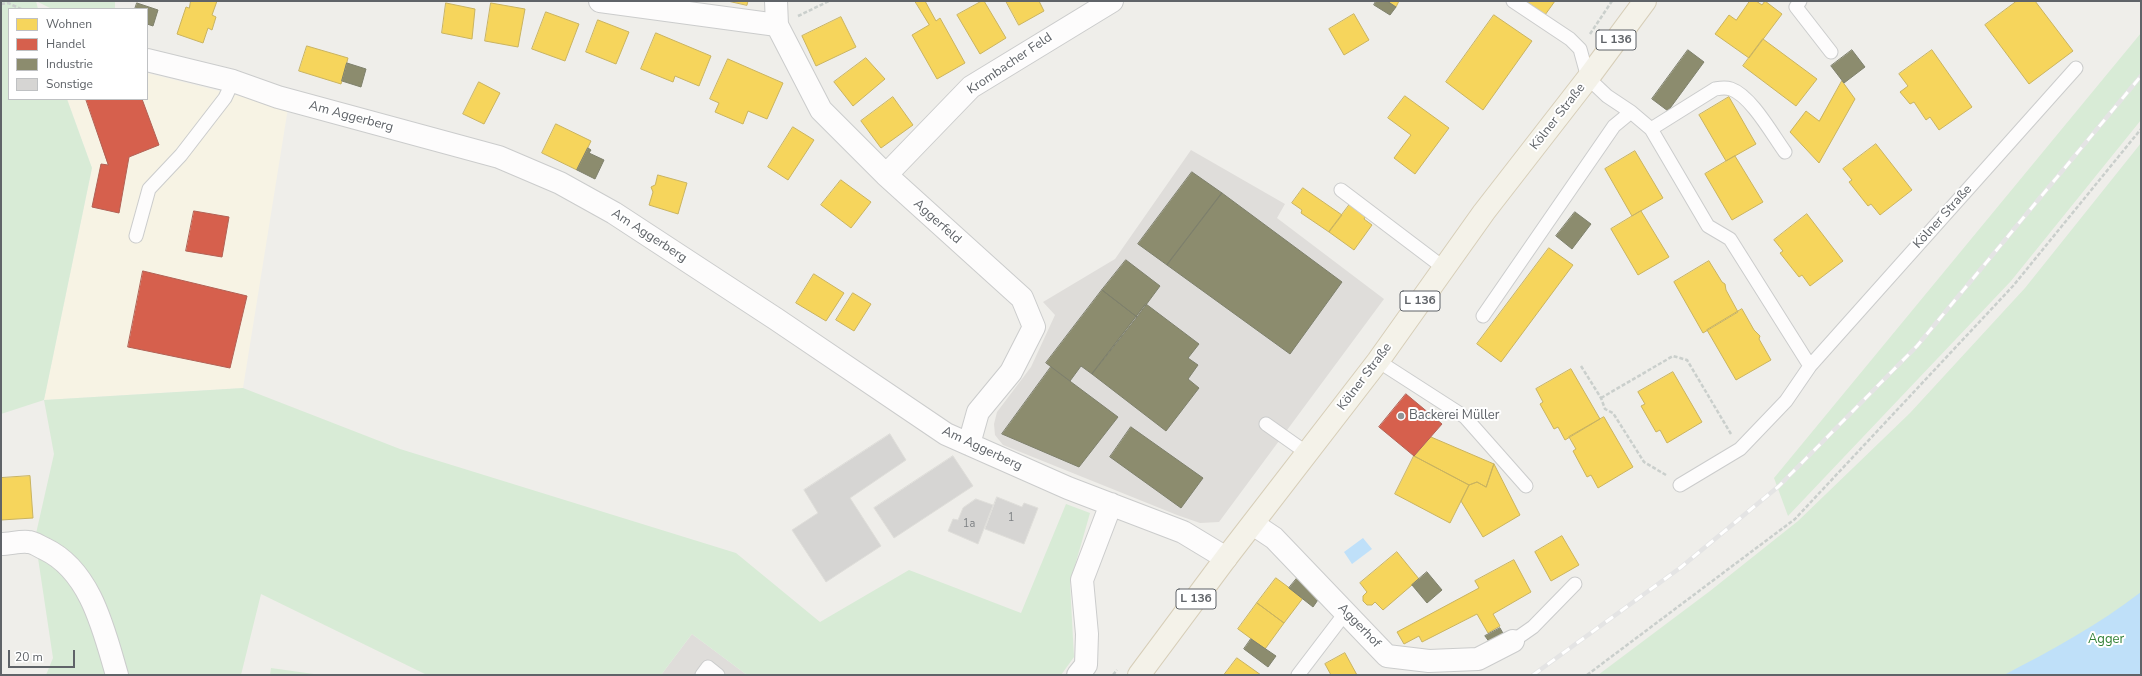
<!DOCTYPE html>
<html>
<head>
<meta charset="utf-8">
<style>
	body { margin:0 }
	#map { position:relative; width:2142px; height:676px; overflow:hidden; background:#efeeea; font-family:"Nunito Sans",sans-serif }
	canvas { display:block }
	.frame { position:absolute; inset:0; border:2px solid #5f6368; pointer-events:none }
	.legend { position:absolute; left:8px; top:8px; width:140px; height:92px; box-sizing:border-box; background:#fff; border:1px solid #bfc1c3; margin:0; padding:5px 7px; list-style:none; font-size:12px; color:#5f6368 }
	.legend li { display:flex; align-items:center; gap:8px; height:20px }
	.legend b { width:20px; border:1px solid #bfc1c3 }
	.scale { position:absolute; left:8px; top:650px; width:67px; height:18px; box-sizing:border-box; border:2px solid #5f6368; border-top:0; padding-left:5px; font-size:12px; line-height:14px; white-space:nowrap; color:#5f6368; -webkit-text-stroke:3px #fff; paint-order:stroke }
</style>
</head>
<body>
<div id="map">
<canvas width="2142" height="676"></canvas>
<div class="frame"></div>
<ul class="legend">
<li><b style="height:11px;background:#f6d55c"></b>Wohnen</li>
<li><b style="height:11px;background:#d6604d"></b>Handel</li>
<li><b style="height:11px;background:#8c8c6e"></b>Industrie</li>
<li><b style="height:11px;background:#d6d5d3"></b>Sonstige</li>
</ul>
<div class="scale">20 m</div>
</div>
<script>
const context = document.querySelector('canvas').getContext('2d');
context.lineJoin = 'round';
function paint(path, color) { context.fillStyle = color; context.fill(path, 'evenodd'); }
function strokePath(path, color, width, dash) { context.strokeStyle = color; context.lineWidth = width; context.lineCap = dash ? 'butt' : 'round'; context.setLineDash(dash || []); context.stroke(path); }
function drawText(font, color, halo, rows, align = 'center') {
  context.font = font + ' "Nunito Sans",sans-serif'; context.lineWidth = 4; context.setLineDash([]); context.textBaseline = 'middle'; context.strokeStyle = halo; context.fillStyle = color; for (const [text, x, y, turn = 0] of rows) {
    context.save(); context.translate(x, y); context.rotate((+turn || 0) * Math.PI / 180); context.textAlign = isNaN(turn) ? turn : align; if (halo) context.strokeText(text, 0, 0); context.fillText(text, 0, 0); context.restore();
  }
}
const commercial = new Path2D(`
	M 147,73 L 288,108 L 243,388 L 44,400 L 92,168 L 67,99 L 147,99 Z`);
const industrial = new Path2D(`
	M 1191,150 L 1285,204 L 1277,218 L 1384,299 L 1219,522 L 1200,523 L 1177,515 L 1003,445 L 995,435 L 994,424 L 997,412 L 1031,367 L 1055,315 L 1043,302 L 1115,259 Z
	M 692,634 L 747,675 L 661,675 Z`);
const green = new Path2D(`
	M 1,1 L 115,1 L 115,9 L 52,9 L 36,1 L 38,9 L 9,9 L 9,99 L 67,99 L 92,168 L 44,400 L 243,388 L 400,449 L 736,553 L 820,622 L 909,570 L 1021,613 L 1066,504 L 1090,513 L 1070,583 L 1074,657 L 1061,675 L 747,675 L 692,634 L 661,675 L 427,675 L 261,594 L 241,675 L 46,675 L 53,658 L 35,538 L 54,454 L 44,400 L 1,414 Z
	M 2141,33 L 2141,120 L 2011,281 L 1788,516 L 1774,478 Z
	M 2141,143 L 2141,675 L 1598,675 L 1710,591 L 1798,521 L 1910,413 L 2025,288 Z
	M 271,668 L 321,675 L 270,675 Z`);
const water = new Path2D(`
	M 1363,538 L 1372,549 L 1352,564 L 1344,552 Z
	M 2141,592 L 2141,675 L 2004,675 C 2052,650 2098,625 2141,592 Z`);
const homes = new Path2D(`
	M 191,1 L 217,1 L 212,15 L 216,17 L 212,30 L 208,28 L 203,43 L 177,34 L 186,7 L 189,8 Z
	M 728,1 L 748,1 L 747,5 Z
	M 915,1 L 925,1 L 936,21 L 940,18 L 965,63 L 937,79 L 912,35 L 929,25 Z
	M 982,1 L 984,1 L 1006,38 L 980,54 L 957,15 Z
	M 1006,1 L 1039,1 L 1044,11 L 1019,25 Z
	M 1387,1 L 1399,1 L 1396,7 Z
	M 1526,1 L 1555,1 L 1545,15 Z
	M 1750,1 L 1756,1 L 1762,5 L 1765,1 L 1782,14 L 1749,58 L 1715,34 L 1729,15 L 1736,20 Z
	M 2017,1 L 2035,1 L 2073,51 L 2029,84 L 1985,25 Z
	M 446,3 L 475,9 L 472,39 L 442,33 Z
	M 491,3 L 525,9 L 518,47 L 485,41 Z
	M 546,12 L 579,24 L 565,61 L 532,49 Z
	M 1354,14 L 1369,40 L 1344,55 L 1329,29 Z
	M 1494,15 L 1532,41 L 1483,110 L 1446,82 Z
	M 841,17 L 856,47 L 816,66 L 802,36 Z
	M 598,20 L 629,32 L 616,64 L 586,52 Z
	M 656,33 L 711,56 L 699,86 L 675,76 L 673,82 L 641,69 Z
	M 1763,39 L 1817,79 L 1796,106 L 1743,66 Z
	M 307,46 L 348,58 L 341,84 L 299,71 Z
	M 1932,50 L 1972,107 L 1939,130 L 1930,117 L 1926,120 L 1914,102 L 1910,104 L 1900,92 L 1908,86 L 1899,74 Z
	M 866,58 L 885,79 L 853,106 L 834,82 Z
	M 728,59 L 783,83 L 767,119 L 748,111 L 743,124 L 715,112 L 719,103 L 710,99 Z
	M 1842,81 L 1855,99 L 1819,163 L 1790,132 L 1806,111 L 1819,121 Z
	M 479,82 L 500,93 L 484,124 L 463,114 Z
	M 1405,96 L 1449,128 L 1415,174 L 1394,158 L 1411,135 L 1388,118 Z
	M 893,97 L 913,125 L 881,148 L 861,121 Z
	M 1729,97 L 1756,144 L 1726,161 L 1699,115 Z
	M 556,124 L 591,141 L 577,170 L 542,153 Z
	M 793,127 L 814,140 L 788,180 L 768,167 Z
	M 1876,144 L 1912,190 L 1880,215 L 1871,204 L 1868,206 L 1849,182 L 1852,180 L 1843,169 Z
	M 1635,151 L 1663,198 L 1632,216 L 1605,169 Z
	M 1735,156 L 1763,202 L 1732,220 L 1705,174 Z
	M 658,175 L 687,183 L 678,214 L 649,205 L 653,192 L 651,187 L 655,185 Z
	M 841,180 L 871,202 L 851,228 L 821,205 Z
	M 1303,188 L 1342,215 L 1329,232 L 1301,213 L 1302,210 L 1292,203 Z
	M 1350,204 L 1366,216 L 1364,219 L 1372,225 L 1354,250 L 1329,232 Z
	M 1641,211 L 1669,257 L 1638,275 L 1611,229 Z
	M 1807,214 L 1843,261 L 1810,286 L 1802,275 L 1799,277 L 1780,253 L 1783,251 L 1774,240 Z
	M 1549,248 L 1573,265 L 1501,362 L 1477,344 Z
	M 1709,261 L 1722,282 L 1725,284 L 1726,290 L 1738,312 L 1703,333 L 1674,282 Z
	M 814,274 L 844,293 L 826,321 L 796,303 Z
	M 853,293 L 871,304 L 854,331 L 836,320 Z
	M 1742,309 L 1754,330 L 1760,336 L 1759,339 L 1771,360 L 1736,380 L 1707,330 Z
	M 1571,369 L 1600,419 L 1565,440 L 1558,427 L 1554,429 L 1540,404 L 1543,402 L 1536,389 Z
	M 1673,372 L 1702,422 L 1667,443 L 1660,430 L 1656,432 L 1641,406 L 1645,404 L 1638,392 Z
	M 1604,417 L 1633,467 L 1598,488 L 1591,475 L 1587,477 L 1573,451 L 1576,449 L 1569,437 Z
	M 1431,437 L 1494,464 L 1486,487 L 1477,482 L 1469,485 L 1414,456 Z
	M 1414,456 L 1469,485 L 1450,523 L 1395,494 Z
	M 1494,464 L 1520,515 L 1483,537 L 1461,501 L 1469,485 L 1477,482 L 1486,487 Z
	M 30,476 L 33,518 L 1,520 L 1,478 Z
	M 1562,536 L 1579,565 L 1551,581 L 1535,552 Z
	M 1397,552 L 1419,579 L 1383,610 L 1375,602 L 1372,605 L 1367,605 L 1363,601 L 1363,596 L 1367,592 L 1360,583 Z
	M 1514,560 L 1531,592 L 1493,614 L 1500,626 L 1488,633 L 1477,614 L 1422,642 L 1419,636 L 1404,644 L 1397,632 L 1479,588 L 1475,581 Z
	M 1276,578 L 1303,598 L 1284,623 L 1257,603 Z
	M 1257,603 L 1284,623 L 1265,649 L 1238,629 Z
	M 1345,653 L 1357,675 L 1331,675 L 1325,664 Z
	M 1237,658 L 1261,675 L 1224,675 Z`);
const shops = new Path2D(`
	M 86,99 L 142,99 L 159,145 L 129,157 L 119,213 L 92,207 L 101,164 L 108,165 Z
	M 194,211 L 229,217 L 222,257 L 186,251 Z
	M 143,271 L 247,296 L 230,368 L 128,347 Z
	M 1406,394 L 1442,424 L 1414,456 L 1379,427 Z`);
const industry = new Path2D(`
	M 1376,1 L 1387,1 L 1396,7 L 1390,15 L 1374,5 Z
	M 137,3 L 158,10 L 153,26 L 147,24 L 147,9 L 135,9 Z
	M 1688,50 L 1704,62 L 1668,111 L 1652,99 Z
	M 1852,50 L 1865,67 L 1844,83 L 1831,66 Z
	M 347,63 L 366,69 L 361,87 L 342,81 Z
	M 588,148 L 591,150 L 589,153 L 604,160 L 595,179 L 577,170 Z
	M 1192,172 L 1222,193 L 1167,265 L 1138,244 Z
	M 1222,193 L 1342,282 L 1290,354 L 1167,265 Z
	M 1575,212 L 1591,224 L 1572,249 L 1556,236 Z
	M 1126,260 L 1160,286 L 1137,317 L 1102,290 Z
	M 1102,290 L 1137,317 L 1092,374 L 1081,366 L 1070,381 L 1046,363 Z
	M 1146,304 L 1199,344 L 1188,358 L 1198,365 L 1188,379 L 1199,388 L 1166,431 L 1092,374 Z
	M 1051,367 L 1118,417 L 1079,467 L 1002,434 Z
	M 1131,427 L 1203,478 L 1181,508 L 1110,457 Z
	M 1427,572 L 1442,590 L 1427,603 L 1412,585 Z
	M 1298,577 L 1322,594 L 1313,607 L 1289,588 Z
	M 1500,628 L 1504,635 L 1490,643 L 1485,636 Z
	M 1251,639 L 1276,656 L 1268,667 L 1244,649 Z`);
const building = new Path2D(`
	M 890,434 L 906,460 L 850,498 L 881,546 L 826,582 L 792,530 L 818,513 L 804,490 Z
	M 953,456 L 973,486 L 894,538 L 874,508 Z
	M 997,497 L 1022,507 L 1024,503 L 1038,508 L 1024,544 L 985,529 Z
	M 976,499 L 993,505 L 978,544 L 948,531 L 953,519 L 958,520 L 963,508 Z`);
const path = new Path2D(`
	M 1,4 L 8,3 L 21,9
	M 798,16 L 829,1
	M 1590,34 L 1612,1
	M 1581,366 L 1601,398 L 1605,409 L 1613,413 L 1644,462 L 1666,475
	M 1601,398 L 1673,356 L 1687,360 L 1731,434
	M 1113,675 L 1117,670
	M 1587,675 L 1795,519 L 2013,286 L 2141,129`);
const lane = new Path2D(`
	M 1513,1 L 1570,39 L 1580,49 L 1588,78 L 1607,96 L 1631,112 L 1651,129 L 1708,226 L 1730,239 L 1810,366 L 1786,401 L 1740,449 L 1680,485
	M 1800,1 L 1796,7 L 1831,52
	M 1651,129 L 1715,89 C 1721,88 1725,87 1731,89 C 1751,96 1772,134 1785,152
	M 1341,190 L 1444,268
	M 136,236 L 149,189 L 181,155 L 225,98 L 233,81
	M 1483,316 L 1614,126 L 1631,112
	M 1378,361 L 1465,417 L 1526,486
	M 1810,366 L 2076,68
	M 1266,424 L 1307,453
	M 1513,641 L 1533,627 L 1575,584
	M 702,675 L 708,667 L 718,675
	M 1298,675 L 1346,612`);
const street = new Path2D(`
	M 600,1 L 777,25
	M 776,1 L 777,25 L 821,110 L 886,175 L 1022,298 L 1034,327 L 1011,372 L 978,412 L 969,444
	M 147,60 L 233,81 L 278,97 L 499,157 L 560,183 L 614,213 L 776,319 L 946,434 L 1068,488 L 1183,532 L 1226,558
	M 886,175 L 971,87 L 1112,1
	M 1253,524 L 1274,538 L 1387,656 L 1429,661 L 1478,659 L 1513,641
	M 1,544 C 10,544 20,541 28,542 C 34,542 40,547 45,549 C 91,571 104,631 117,675
	M 1078,675 L 1086,665 L 1087,634 L 1082,580 L 1111,504`);
const primary = new Path2D(`
	M 1139,675 L 1226,558 L 1378,361 L 1484,212 L 1588,78 L 1645,1`);
const rail = new Path2D(`
	M 1533,675 L 1680,568 L 1779,486 L 1917,346 L 2141,76`);
const markers = [
	[1401,416,4,"#919496"]
];
const numberNames = [
	["1",1011,518],
	["1a",969,524]
];
const shields = [
	[1616,40,40],
	[1420,301,40],
	[1196,599,40]
];
const shieldNames = [
	["L 136",1616,40],
	["L 136",1420,301],
	["L 136",1196,599]
];
const streetNames = [
	["Krombacher Feld",1010,64,-34],
	["Am Aggerberg",351,117,15],
	["Kölner Straße",1558,117,-52],
	["Kölner Straße",1943,217,-48],
	["Aggerfeld",937,222,42],
	["Am Aggerberg",649,236,33],
	["Kölner Straße",1365,377,-53],
	["Am Aggerberg",982,449,25],
	["Aggerhof",1359,626,46]
];
const poiNames = [
	["Backerei Müller",1409,416]
];
const parkNames = [
	["Agger",2106,640]
];
paint(commercial, '#f7f3e4');
paint(industrial, '#dfddda');
paint(green, '#d8ebd6');
paint(water, '#bfe0f9');
paint(homes, '#f6d55c');
strokePath(homes, '#c9b360', 1);
paint(shops, '#d6604d');
strokePath(shops, '#b26155', 1);
paint(industry, '#8c8c6e');
strokePath(industry, '#7e806c', 1);
paint(building, '#d6d5d3');
strokePath(building, '#deddd9', 1);
strokePath(lane, '#cbcccc', 15);
strokePath(street, '#cbcccc', 24);
strokePath(primary, '#d7ceb8', 24);
strokePath(path, '#cacfcc', 2.5, [4, 2]);
strokePath(lane, '#fdfcfc', 13);
strokePath(street, '#fdfcfc', 22);
strokePath(primary, '#f4f2e9', 22);
strokePath(rail, '#e4e4e4', 4.5);
strokePath(rail, '#fff', 3, [9]);
for (const [x, y, r, color] of markers) { const dot = new Path2D(); dot.arc(x, y, r, 0, 2 * Math.PI); context.fillStyle = color; context.fill(dot); strokePath(dot, '#fff', 1.5); }
drawText('11px', '#7e8184', null, numberNames);
for (const [x, y, w] of shields) { const box = new Path2D(); box.roundRect(x - w / 2, y - 10, w, 20, 3); context.fillStyle = '#fff'; context.fill(box); strokePath(box, '#5f6368', 1); }
drawText('bold 12px', '#5f6368', null, shieldNames);
drawText('13px', '#5f6368', '#fff', streetNames);
drawText('13px', '#5f6368', '#fff', poiNames, 'left');
drawText('13px', '#348238', '#fff', parkNames);
</script>
</body>
</html>
